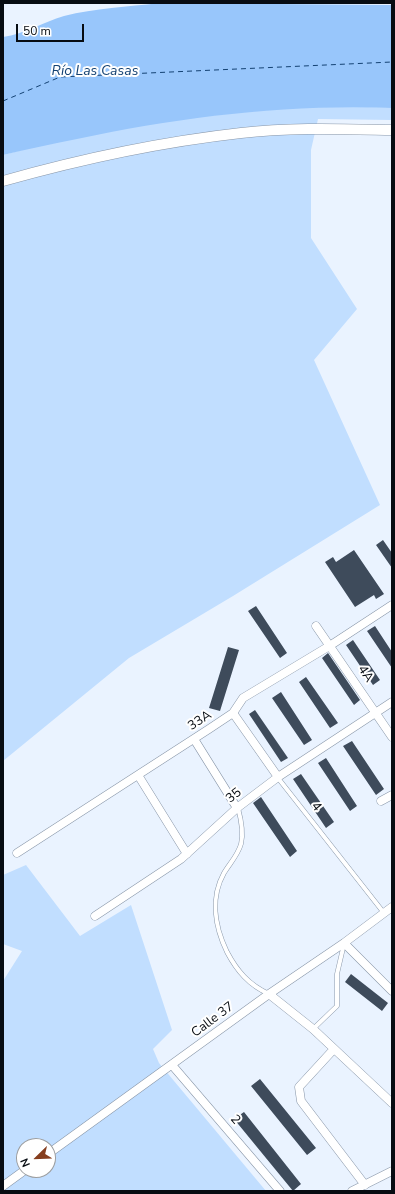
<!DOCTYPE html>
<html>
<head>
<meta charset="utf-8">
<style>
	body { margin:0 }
	#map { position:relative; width:395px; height:1194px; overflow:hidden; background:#eaf3ff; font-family:"Nunito Sans",sans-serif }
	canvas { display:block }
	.frame { position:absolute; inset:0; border:4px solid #070c12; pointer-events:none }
	.north { position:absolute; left:16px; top:1138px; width:40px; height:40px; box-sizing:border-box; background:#fff; border:1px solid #9c9ea0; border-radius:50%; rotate:247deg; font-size:11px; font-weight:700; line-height:16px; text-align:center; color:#070c12 }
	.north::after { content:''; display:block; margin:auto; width:14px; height:18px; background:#863e1e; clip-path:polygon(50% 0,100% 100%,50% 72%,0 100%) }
	.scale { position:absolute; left:16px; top:24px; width:68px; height:18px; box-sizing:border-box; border:2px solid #070c12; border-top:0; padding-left:5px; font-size:12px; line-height:14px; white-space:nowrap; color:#070c12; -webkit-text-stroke:3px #fff; paint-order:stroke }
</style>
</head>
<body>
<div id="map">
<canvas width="395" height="1194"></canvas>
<div class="frame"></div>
<div class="north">N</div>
<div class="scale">50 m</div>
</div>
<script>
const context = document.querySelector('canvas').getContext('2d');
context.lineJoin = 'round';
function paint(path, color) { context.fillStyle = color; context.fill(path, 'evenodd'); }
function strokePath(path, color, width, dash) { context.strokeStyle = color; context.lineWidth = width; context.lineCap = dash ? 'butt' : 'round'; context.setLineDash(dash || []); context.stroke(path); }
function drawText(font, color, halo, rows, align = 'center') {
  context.font = font + ' "Nunito Sans",sans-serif'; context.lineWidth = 4; context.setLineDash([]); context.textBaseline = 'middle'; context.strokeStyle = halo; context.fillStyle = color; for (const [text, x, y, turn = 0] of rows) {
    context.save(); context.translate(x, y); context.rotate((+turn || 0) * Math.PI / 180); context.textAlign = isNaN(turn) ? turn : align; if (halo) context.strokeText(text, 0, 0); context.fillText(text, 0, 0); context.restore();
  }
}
const green = new Path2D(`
	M 345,106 L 392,108 L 392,120 L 318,119 L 311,150 L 311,238 L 357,309 L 314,360 L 380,505 L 233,596 L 129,658 L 3,761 L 3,155 C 114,125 230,109 345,106 Z
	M 26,865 L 80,936 L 131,905 L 172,1030 L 153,1049 L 159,1063 L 266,1191 L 3,1191 L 3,981 L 22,951 L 3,944 L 3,875 ZM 24,1146 L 48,1146 L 48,1170 L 24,1170 Z`);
const water = new Path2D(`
	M 159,3 L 392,5 L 392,108 C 286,104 181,117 77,139 C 52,144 27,149 3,155 L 3,37 C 25,34 43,22 64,16 C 95,8 128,7 159,3 Z`);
const ferry = new Path2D(`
	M 3,101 L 60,77 L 392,62`);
const building = new Path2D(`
	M 383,540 L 392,553 L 392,568 L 376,545 Z
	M 354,550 L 384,594 L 376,599 L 374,595 L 355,607 L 325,562 L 333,557 L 336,562 Z
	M 256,606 L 287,653 L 280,658 L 248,611 Z
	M 375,626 L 392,652 L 392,668 L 367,631 Z
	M 353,640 L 380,680 L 373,685 L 346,645 Z
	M 228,647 L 239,650 L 220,711 L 209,708 Z
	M 328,653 L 360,700 L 354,705 L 322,658 Z
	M 306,677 L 338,723 L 330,728 L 299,682 Z
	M 281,692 L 312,740 L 304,745 L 272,698 Z
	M 255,710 L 288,758 L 281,762 L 249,714 Z
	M 352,741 L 384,789 L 376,795 L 343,746 Z
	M 326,758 L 357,806 L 350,811 L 318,763 Z
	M 301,774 L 334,822 L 326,828 L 293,779 Z
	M 261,797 L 297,851 L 290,857 L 253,803 Z
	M 351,974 L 388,1003 L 382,1011 L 345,982 Z
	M 260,1079 L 316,1148 L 307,1155 L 251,1086 Z
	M 244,1112 L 301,1184 L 293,1191 L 234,1119 Z`);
const service = new Path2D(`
	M 278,778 L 384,913
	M 238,808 C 241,819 244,832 241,844 C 238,855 230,863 224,873 C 210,898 215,927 227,952 C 237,971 249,985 269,994
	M 313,1029 L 337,1006 L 337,974 L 344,944`);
const minor = new Path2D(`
	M 316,626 L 392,737
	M 233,713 L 278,777
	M 194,739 L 237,808
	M 138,775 L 187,854
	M 381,801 L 392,795
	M 17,853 L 209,729 L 233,713 L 243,698 L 331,645 L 392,605
	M 95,916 L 181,859 L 237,808 L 278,777 L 392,702
	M 344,943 L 392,991
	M 269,994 L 313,1029 L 392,1103
	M 333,1050 L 299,1087 L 301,1101 L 365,1185
	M 172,1065 L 280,1191
	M 48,1154 L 269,994 L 344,943 L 392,907
	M 3,1186 L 25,1170
	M 352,1191 L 392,1171`);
const tertiary = new Path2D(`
	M 3,181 C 81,159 160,142 241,133 C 291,127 342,129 392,130`);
const streetNames = [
	["4A",365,674,57],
	["33A",200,721,-33],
	["35",234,796,-39],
	["4",316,807,52],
	["Calle 37",213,1020,-37],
	["2",235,1120,50]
];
const waterNames = [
	["Río Las Casas",95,72]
];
paint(green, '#c1deff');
paint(water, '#98c6fb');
strokePath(ferry, '#144273', 1, [5, 4]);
paint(building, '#3e4b5b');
strokePath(service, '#8896a8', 5);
strokePath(minor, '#8896a8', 9);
strokePath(tertiary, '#8896a8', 11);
strokePath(service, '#fff', 4);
strokePath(minor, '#fff', 8);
strokePath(tertiary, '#fff', 10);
drawText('13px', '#070c12', '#fff', streetNames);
drawText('italic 14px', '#144273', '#fff', waterNames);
</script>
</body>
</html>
